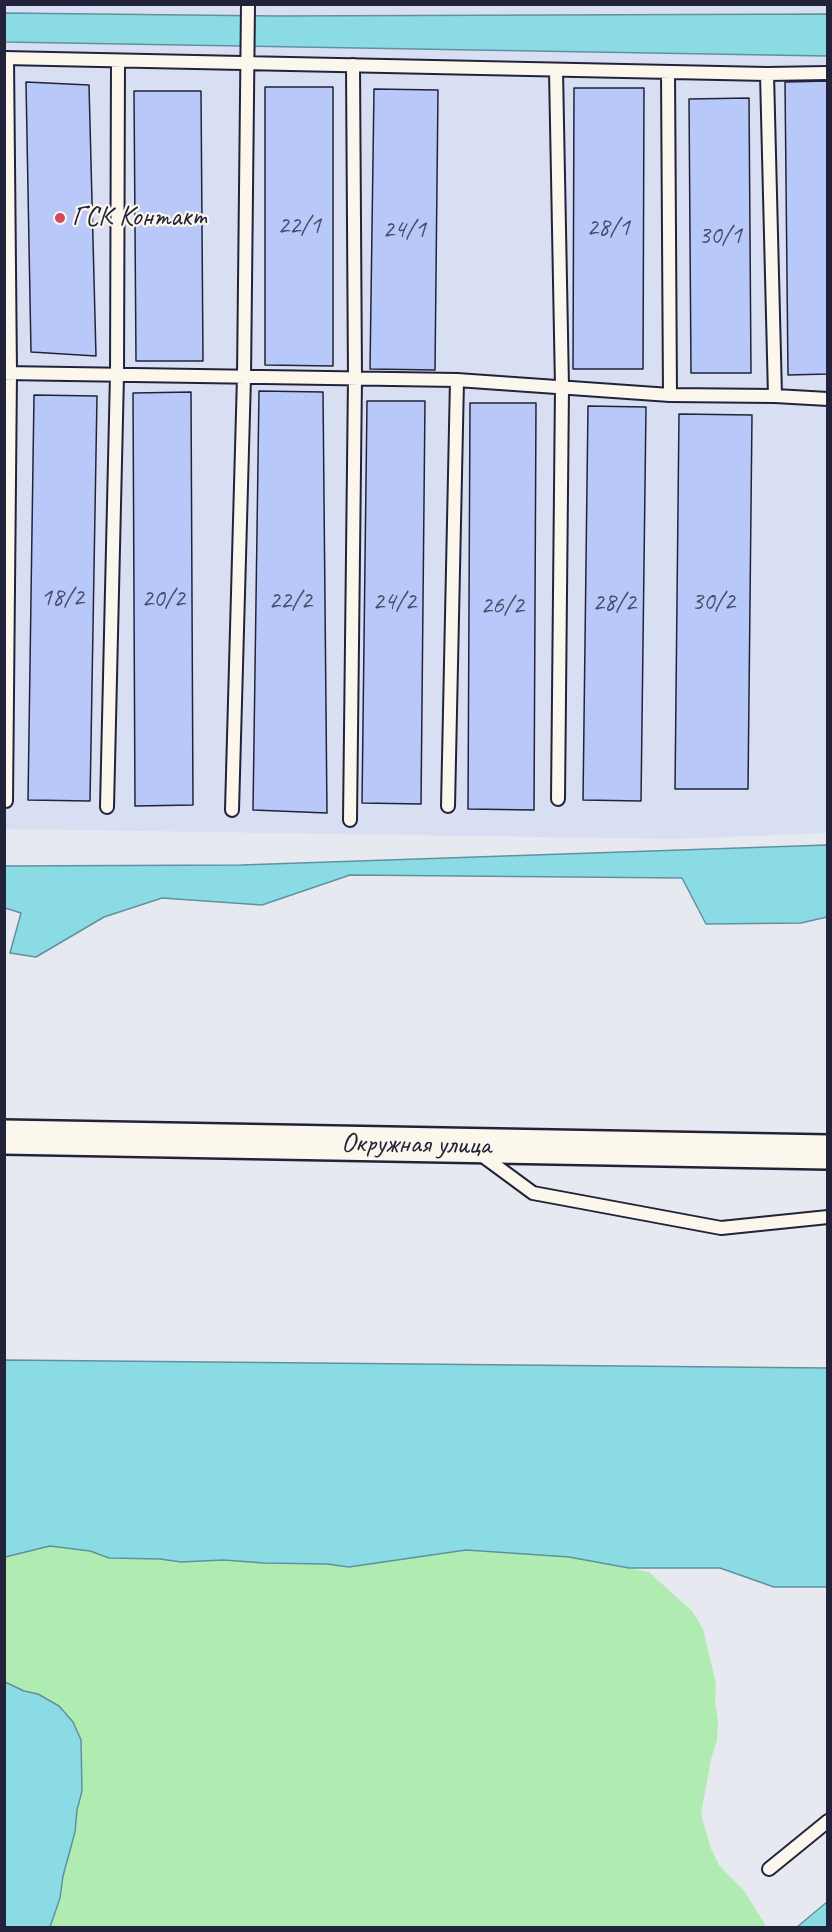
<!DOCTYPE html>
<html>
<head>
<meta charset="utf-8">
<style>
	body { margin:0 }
	#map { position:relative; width:832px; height:1932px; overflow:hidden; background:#e7e9f0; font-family:Caveat,sans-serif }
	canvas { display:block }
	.frame { position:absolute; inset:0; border:6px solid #22223b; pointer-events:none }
</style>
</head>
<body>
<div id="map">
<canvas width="832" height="1932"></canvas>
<div class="frame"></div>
</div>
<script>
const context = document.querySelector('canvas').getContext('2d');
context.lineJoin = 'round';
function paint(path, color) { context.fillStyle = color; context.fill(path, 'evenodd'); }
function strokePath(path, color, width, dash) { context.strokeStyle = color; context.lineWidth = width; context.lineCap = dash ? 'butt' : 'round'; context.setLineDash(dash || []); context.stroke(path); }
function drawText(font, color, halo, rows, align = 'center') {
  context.font = font + ' Caveat,sans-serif'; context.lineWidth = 4.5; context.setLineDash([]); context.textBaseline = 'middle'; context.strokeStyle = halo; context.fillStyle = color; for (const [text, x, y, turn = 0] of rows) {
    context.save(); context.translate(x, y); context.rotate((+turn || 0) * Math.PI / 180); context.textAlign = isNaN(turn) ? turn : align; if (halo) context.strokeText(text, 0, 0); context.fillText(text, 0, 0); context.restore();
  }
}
const built = new Path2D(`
	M 5,5 L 827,5 L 827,833 L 674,839 L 5,829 Z`);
const green = new Path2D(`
	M 50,1546 L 90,1551 L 109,1558 L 160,1559 L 181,1562 L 223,1560 L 264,1563 L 327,1564 L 349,1567 L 466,1550 L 569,1557 L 649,1572 L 693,1612 L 703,1629 L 716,1684 L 715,1702 L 718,1721 L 717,1740 L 711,1759 L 701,1814 L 711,1849 L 719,1865 L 744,1891 L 765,1924 L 764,1928 L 50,1927 L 60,1898 L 63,1876 L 75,1832 L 77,1810 L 82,1791 L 81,1740 L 38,1694 L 24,1691 L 5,1682 L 5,1557 Z`);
const water = new Path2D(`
	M 5,13 L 277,16 L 828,14 L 827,56 L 5,42 Z
	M 827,845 L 827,917 L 801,923 L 706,924 L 682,878 L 350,875 L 262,905 L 162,898 L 104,917 L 36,957 L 10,953 L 21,913 L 5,908 L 5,866 L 241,865 Z
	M 5,1360 L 827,1368 L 827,1587 L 774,1587 L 720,1568 L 629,1568 L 569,1557 L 466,1550 L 349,1567 L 327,1564 L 264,1563 L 223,1560 L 181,1562 L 160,1559 L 109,1558 L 90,1551 L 50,1546 L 5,1557 Z
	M 5,1682 L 24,1691 L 38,1694 L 59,1706 L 73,1722 L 81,1740 L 82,1791 L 77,1810 L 75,1832 L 63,1876 L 60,1898 L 50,1927 L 5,1927 Z
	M 827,1902 L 827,1927 L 797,1927 Z`);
const building = new Path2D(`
	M 828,81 L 828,374 L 788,375 L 785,82 Z
	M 26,82 L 89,85 L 96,356 L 31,352 Z
	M 265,87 L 333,87 L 333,366 L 265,365 Z
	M 574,88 L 644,88 L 643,369 L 573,369 Z
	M 374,89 L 438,90 L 435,370 L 370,369 Z
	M 134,91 L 201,91 L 203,361 L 136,361 Z
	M 749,98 L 751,373 L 691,373 L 689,99 Z
	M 259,391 L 323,392 L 327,813 L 253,810 Z
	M 191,392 L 193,805 L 135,806 L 133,393 Z
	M 34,395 L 97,396 L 90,801 L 28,800 Z
	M 367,401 L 425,401 L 421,804 L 362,803 Z
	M 470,403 L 536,403 L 534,810 L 468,809 Z
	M 588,406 L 646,407 L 641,801 L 583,800 Z
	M 679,414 L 752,415 L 748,789 L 675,789 Z`);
const lane = new Path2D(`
	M 4,58 L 767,74 L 828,73
	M 556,70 L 562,387 L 558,799
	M 668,72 L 670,395 L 775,396 L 828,399
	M 767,74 L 775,396
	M 4,373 L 457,380 L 670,395
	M 6,801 L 10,373 L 7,58
	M 448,806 L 457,380
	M 107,807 L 117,375 L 118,61
	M 232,810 L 244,377 L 248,4
	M 350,820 L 355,378 L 353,65
	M 480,1154 L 533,1193 L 721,1228 L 828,1217
	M 769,1869 L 828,1821`);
const secondary = new Path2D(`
	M 4,1137 L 828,1152`);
const markers = [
	[60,218,6,"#d1495b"]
];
const numberNames = [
	["22/1",299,226],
	["28/1",608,228],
	["24/1",404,230],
	["30/1",720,236],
	["18/2",62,598],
	["20/2",163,599],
	["22/2",290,601],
	["24/2",394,602],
	["30/2",713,602],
	["28/2",614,603],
	["26/2",502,606]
];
const poiNames = [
	["ГСК Контакт",72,218]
];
const streetNames = [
	["Окружная улица",416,1145,1]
];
paint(built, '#d9dff3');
paint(green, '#b0ecb2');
paint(water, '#8adbe3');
strokePath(water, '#6091a0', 1.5);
paint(building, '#b8c9f9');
strokePath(building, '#22223b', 1.5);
strokePath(lane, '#22223b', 16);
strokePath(secondary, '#22223b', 38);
strokePath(lane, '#fbf7ec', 12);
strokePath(secondary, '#fbf7ec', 33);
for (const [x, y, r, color] of markers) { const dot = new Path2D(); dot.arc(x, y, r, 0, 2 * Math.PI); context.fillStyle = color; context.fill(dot); strokePath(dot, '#fbf7ec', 2); }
drawText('26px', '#484c6a', null, numberNames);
drawText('28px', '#22223b', '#fbf7ec', poiNames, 'left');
drawText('28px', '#22223b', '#fbf7ec', streetNames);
</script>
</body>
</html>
